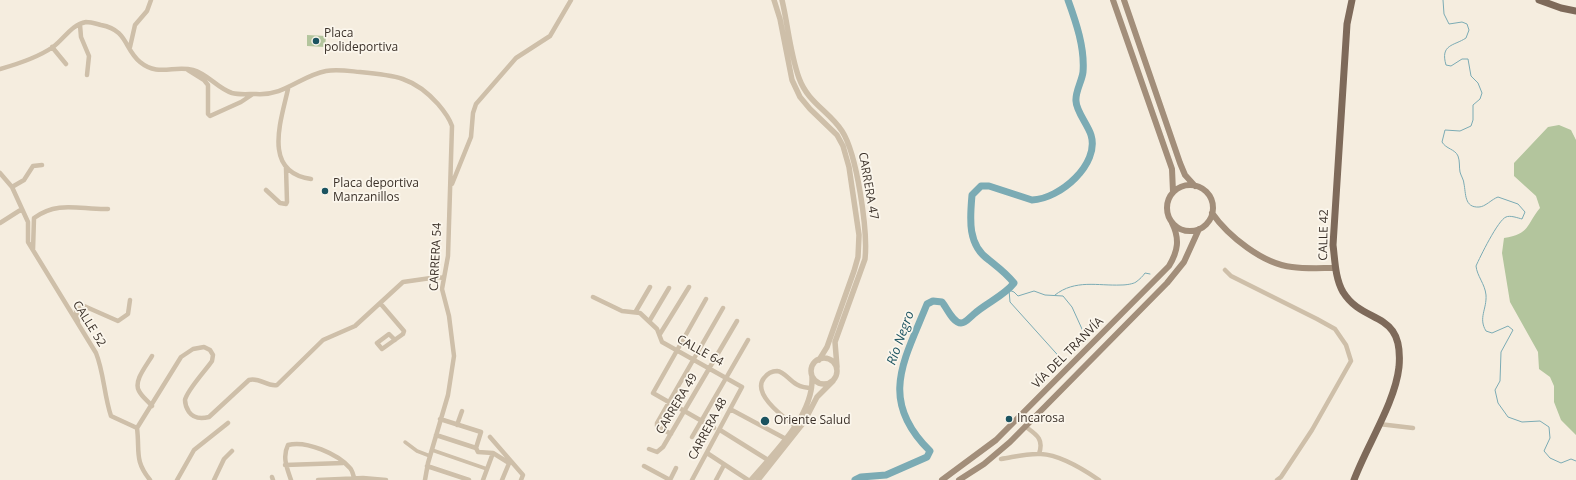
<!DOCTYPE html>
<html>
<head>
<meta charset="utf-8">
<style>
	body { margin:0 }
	canvas { display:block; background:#f5eddf }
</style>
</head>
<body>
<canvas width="1576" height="480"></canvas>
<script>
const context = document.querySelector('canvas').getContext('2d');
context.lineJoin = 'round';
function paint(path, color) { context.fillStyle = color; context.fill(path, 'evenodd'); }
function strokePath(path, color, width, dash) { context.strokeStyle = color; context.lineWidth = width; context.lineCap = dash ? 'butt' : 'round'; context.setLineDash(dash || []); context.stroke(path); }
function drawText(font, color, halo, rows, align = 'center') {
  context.font = font + ' "Open Sans",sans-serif'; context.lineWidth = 3.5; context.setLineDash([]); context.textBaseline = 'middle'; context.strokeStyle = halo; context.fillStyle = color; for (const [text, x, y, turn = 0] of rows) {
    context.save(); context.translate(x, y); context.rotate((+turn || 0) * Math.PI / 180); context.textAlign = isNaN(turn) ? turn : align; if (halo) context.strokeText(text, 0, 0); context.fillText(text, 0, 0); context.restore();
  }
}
const green = new Path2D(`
	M 307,35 L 326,36 L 325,47 L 307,46 Z
	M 1559,125 L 1571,130 L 1576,140 L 1576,435 L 1561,420 L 1554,402 L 1554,386 L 1550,377 L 1539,369 L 1538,352 L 1510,302 L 1502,253 L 1504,238 C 1530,234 1526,225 1540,208 L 1536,196 L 1514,176 L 1514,163 L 1548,127 Z`);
const stream = new Path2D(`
	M 1443,0 L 1444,14 L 1449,24 L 1462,22 L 1467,24 L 1469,30 L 1466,38 C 1454,46 1440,44 1446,65 L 1451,66 L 1462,59 L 1468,59 L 1471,76 L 1478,83 L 1482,93 L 1480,99 L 1473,105 L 1473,120 L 1471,126 L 1460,131 L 1445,130 L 1442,142 C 1446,149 1455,149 1458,156 C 1460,161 1459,167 1460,172 C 1461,176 1464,180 1464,184 C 1466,193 1464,208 1479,207 C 1485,207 1492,199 1498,197 L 1518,204 L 1525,212 L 1522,219 C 1518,218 1510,215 1506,217 C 1498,220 1480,257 1476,266 C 1477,276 1485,284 1486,295 C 1487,309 1478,318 1486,331 L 1492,333 L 1508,326 L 1513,330 L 1501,352 L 1500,381 L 1495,390 L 1498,403 L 1508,417 L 1522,422 L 1540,421 L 1549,427 L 1550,438 L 1544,451 L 1550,458 L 1561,463 L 1571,459 L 1576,461
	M 1055,295 C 1075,279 1098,286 1121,285 C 1126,285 1133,284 1136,282 C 1140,279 1143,276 1145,273 L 1150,274
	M 1064,362 L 1010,302 L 1009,290 L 1014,292 L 1018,296 L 1034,291 L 1045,295 L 1063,296 L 1072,307 L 1087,340`);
const river = new Path2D(`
	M 855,480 L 861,477 L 886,475 L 927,457 L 930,451 C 878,400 904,361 927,304 L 933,301 L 942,302 C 947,308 953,323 961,323 C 966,323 970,317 974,314 C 986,303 1004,296 1014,283 C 1006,273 999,268 989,260 C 967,245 970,218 972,195 L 981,186 L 989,186 L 1032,200 C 1060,199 1100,164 1091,135 C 1088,125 1076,111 1076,101 C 1075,92 1082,81 1083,72 C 1085,48 1076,22 1068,0`);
const pedestrian = new Path2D(`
	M 405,442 L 417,451 L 430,456
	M 432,450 L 487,469`);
const minor = new Path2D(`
	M 80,25 L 81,37 L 89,56 L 87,75
	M 52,47 L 66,64
	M 130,47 L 135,25 L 147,11 L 151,0
	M 0,69 C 18,64 37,58 53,47 C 64,39 72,24 86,22 C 91,22 97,24 101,25 C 128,30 124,49 140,62 C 158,77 174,65 193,70 C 208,74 217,88 232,93 C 239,95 248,94 256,94 C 285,96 300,76 326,71 C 337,69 349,71 360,72 C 394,75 414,77 438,104 C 444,111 449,117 452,126 L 448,256 L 442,289 L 449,316 L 454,356 L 448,395 L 428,463 L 425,480
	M 188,70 L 204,80 L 208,85 L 208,114 L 210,116 L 241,102 L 253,94
	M 288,89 C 281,121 262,172 311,179
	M 0,173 L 12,187 L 28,222 L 28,242 L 96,353 C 104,373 104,395 111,416 L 137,428
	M 452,184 L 471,137 L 473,113 L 476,104 L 516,58 L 550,36 L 571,0
	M 12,187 L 24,180 L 33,166 L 42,165
	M 266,190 L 280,203 L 286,204 L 287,202 L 286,168
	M 0,223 L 22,209
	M 33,250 L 34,218 C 58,200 81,210 108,209
	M 1225,270 L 1231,276 L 1317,319 L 1335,329 L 1346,345 L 1351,361 L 1312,430 L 1281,477 L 1277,480
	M 593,297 L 622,311 L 640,313 L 657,329 L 662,342 L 742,387 L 692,480
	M 706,299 L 653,393 L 714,428
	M 380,303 L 404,331 L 403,334 L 382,349 L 377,343 L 389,334 L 395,340
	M 636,311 L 650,287
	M 650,320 L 669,288
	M 78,322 L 76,310 L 84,306 L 118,321 L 128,314 L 130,300
	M 660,334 L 689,287
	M 152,356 C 147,365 133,381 139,391 C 142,397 148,401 152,406
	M 730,409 L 786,439
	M 440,419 L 481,432 L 476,448
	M 1379,424 L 1413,428
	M 457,425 L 462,411
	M 795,426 C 785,418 751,394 764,378 C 767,374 771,371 777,371 C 788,372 790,388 812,388
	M 1026,427 C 1037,435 1044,439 1039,454
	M 137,428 L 181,357 L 193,349 L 204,347 L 210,350 L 213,355 L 212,361 C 206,370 187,390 185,400 C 185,404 187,409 189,412 C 194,419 201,419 209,417 L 249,380 C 260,377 267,387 277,385 L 323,340 L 355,326 L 403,282 L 438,277 L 443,278
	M 137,428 C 140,452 134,460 150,480
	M 720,430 L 768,460
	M 671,434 L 657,426 L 657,423 L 723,308
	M 436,435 L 476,448 L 478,452 L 493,453 L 509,463
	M 490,437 L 523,475 L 521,480
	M 692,437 L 748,340
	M 649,449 L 657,452 L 663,447 L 737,321
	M 707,453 L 748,480
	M 1001,459 C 1014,457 1028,453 1041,454 C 1061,455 1083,469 1099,480
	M 285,465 L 343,463
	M 427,466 L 469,480
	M 644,466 L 670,480
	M 272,477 L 273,480
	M 177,480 L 194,450 L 228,423
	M 214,480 L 224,459 L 232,451
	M 291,480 C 287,468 282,457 288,445 C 306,440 338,454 350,468 C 353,471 353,476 355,480
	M 318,480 L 363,478 L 386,480
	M 483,480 L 493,453
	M 502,480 L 510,461
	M 670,480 L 676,468
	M 716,480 L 724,465`);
const tertiary = new Path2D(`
	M 774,0 L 780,19 L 792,80 L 800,97 L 810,109 L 837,135 L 843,146 L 849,167 L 859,235 L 858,257 L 854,271 L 827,347 L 819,360
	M 782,0 C 788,25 790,53 799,78 C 808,103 829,111 842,131 C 857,154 868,231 865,259 L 835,342 L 837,367
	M811 371a13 13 0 1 1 26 0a13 13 0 1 1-26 0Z
	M 751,480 C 774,453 814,415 812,377
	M 758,480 L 804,422 L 817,397 L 833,381`);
const secondary = new Path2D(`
	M 1113,0 L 1172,169 L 1173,192
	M 1124,0 L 1180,163 L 1185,175 L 1195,186
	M1167 208a23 23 0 1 1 46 0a23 23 0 1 1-46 0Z
	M 1212,213 C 1228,236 1263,264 1292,267 C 1306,269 1321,268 1335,268
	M 942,480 L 996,440 L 1169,266 C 1178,251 1180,239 1172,223
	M 959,480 L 984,464 L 1010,442 L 1167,283 L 1184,262 L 1199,229`);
const primary = new Path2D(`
	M 1352,0 L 1347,24 L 1333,245 C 1335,260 1335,278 1343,292 C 1364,326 1404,309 1399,367 C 1395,403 1367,445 1354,480
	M 1539,0 L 1561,8 L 1576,11`);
const markers = [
	[316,41,4,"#1b5360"],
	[325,191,4,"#1b5360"],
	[1009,419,4,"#1b5360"],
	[765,421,5,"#1b5360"]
];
const poiNames = [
	["Placa",324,34],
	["polideportiva",324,48],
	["Placa deportiva",333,184],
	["Manzanillos",333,198],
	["Incarosa",1017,419],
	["Oriente Salud",774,421]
];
const streetNames = [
	["CARRERA 47",868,186,80],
	["CALLE 42",1324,235,-89],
	["CARRERA 54",436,257,-87],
	["CALLE 52",89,324,58],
	["CALLE 64",700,351,29],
	["VÍA DEL TRANVÍA",1068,353,-45],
	["CARRERA 49",677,404,-59],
	["CARRERA 48",708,429,-62]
];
const waterNames = [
	["Río Negro",901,338,-70]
];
paint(green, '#b3c59d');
strokePath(stream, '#7babb4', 1);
strokePath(river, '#7babb4', 7);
strokePath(pedestrian, '#cebfa9', 3.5);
strokePath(minor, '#cebfa9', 4.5);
strokePath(tertiary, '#cebfa9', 5.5);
strokePath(secondary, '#a28e7a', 6);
strokePath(primary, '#7e6a5a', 7);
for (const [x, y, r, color] of markers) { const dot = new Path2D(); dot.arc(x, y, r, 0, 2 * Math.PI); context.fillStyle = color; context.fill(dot); strokePath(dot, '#fbf6ec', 1.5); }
drawText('12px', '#3b3129', '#fbf6ec', poiNames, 'left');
drawText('12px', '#3b3129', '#fbf6ec', streetNames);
drawText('italic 13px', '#1b5360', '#fbf6ec', waterNames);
</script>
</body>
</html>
